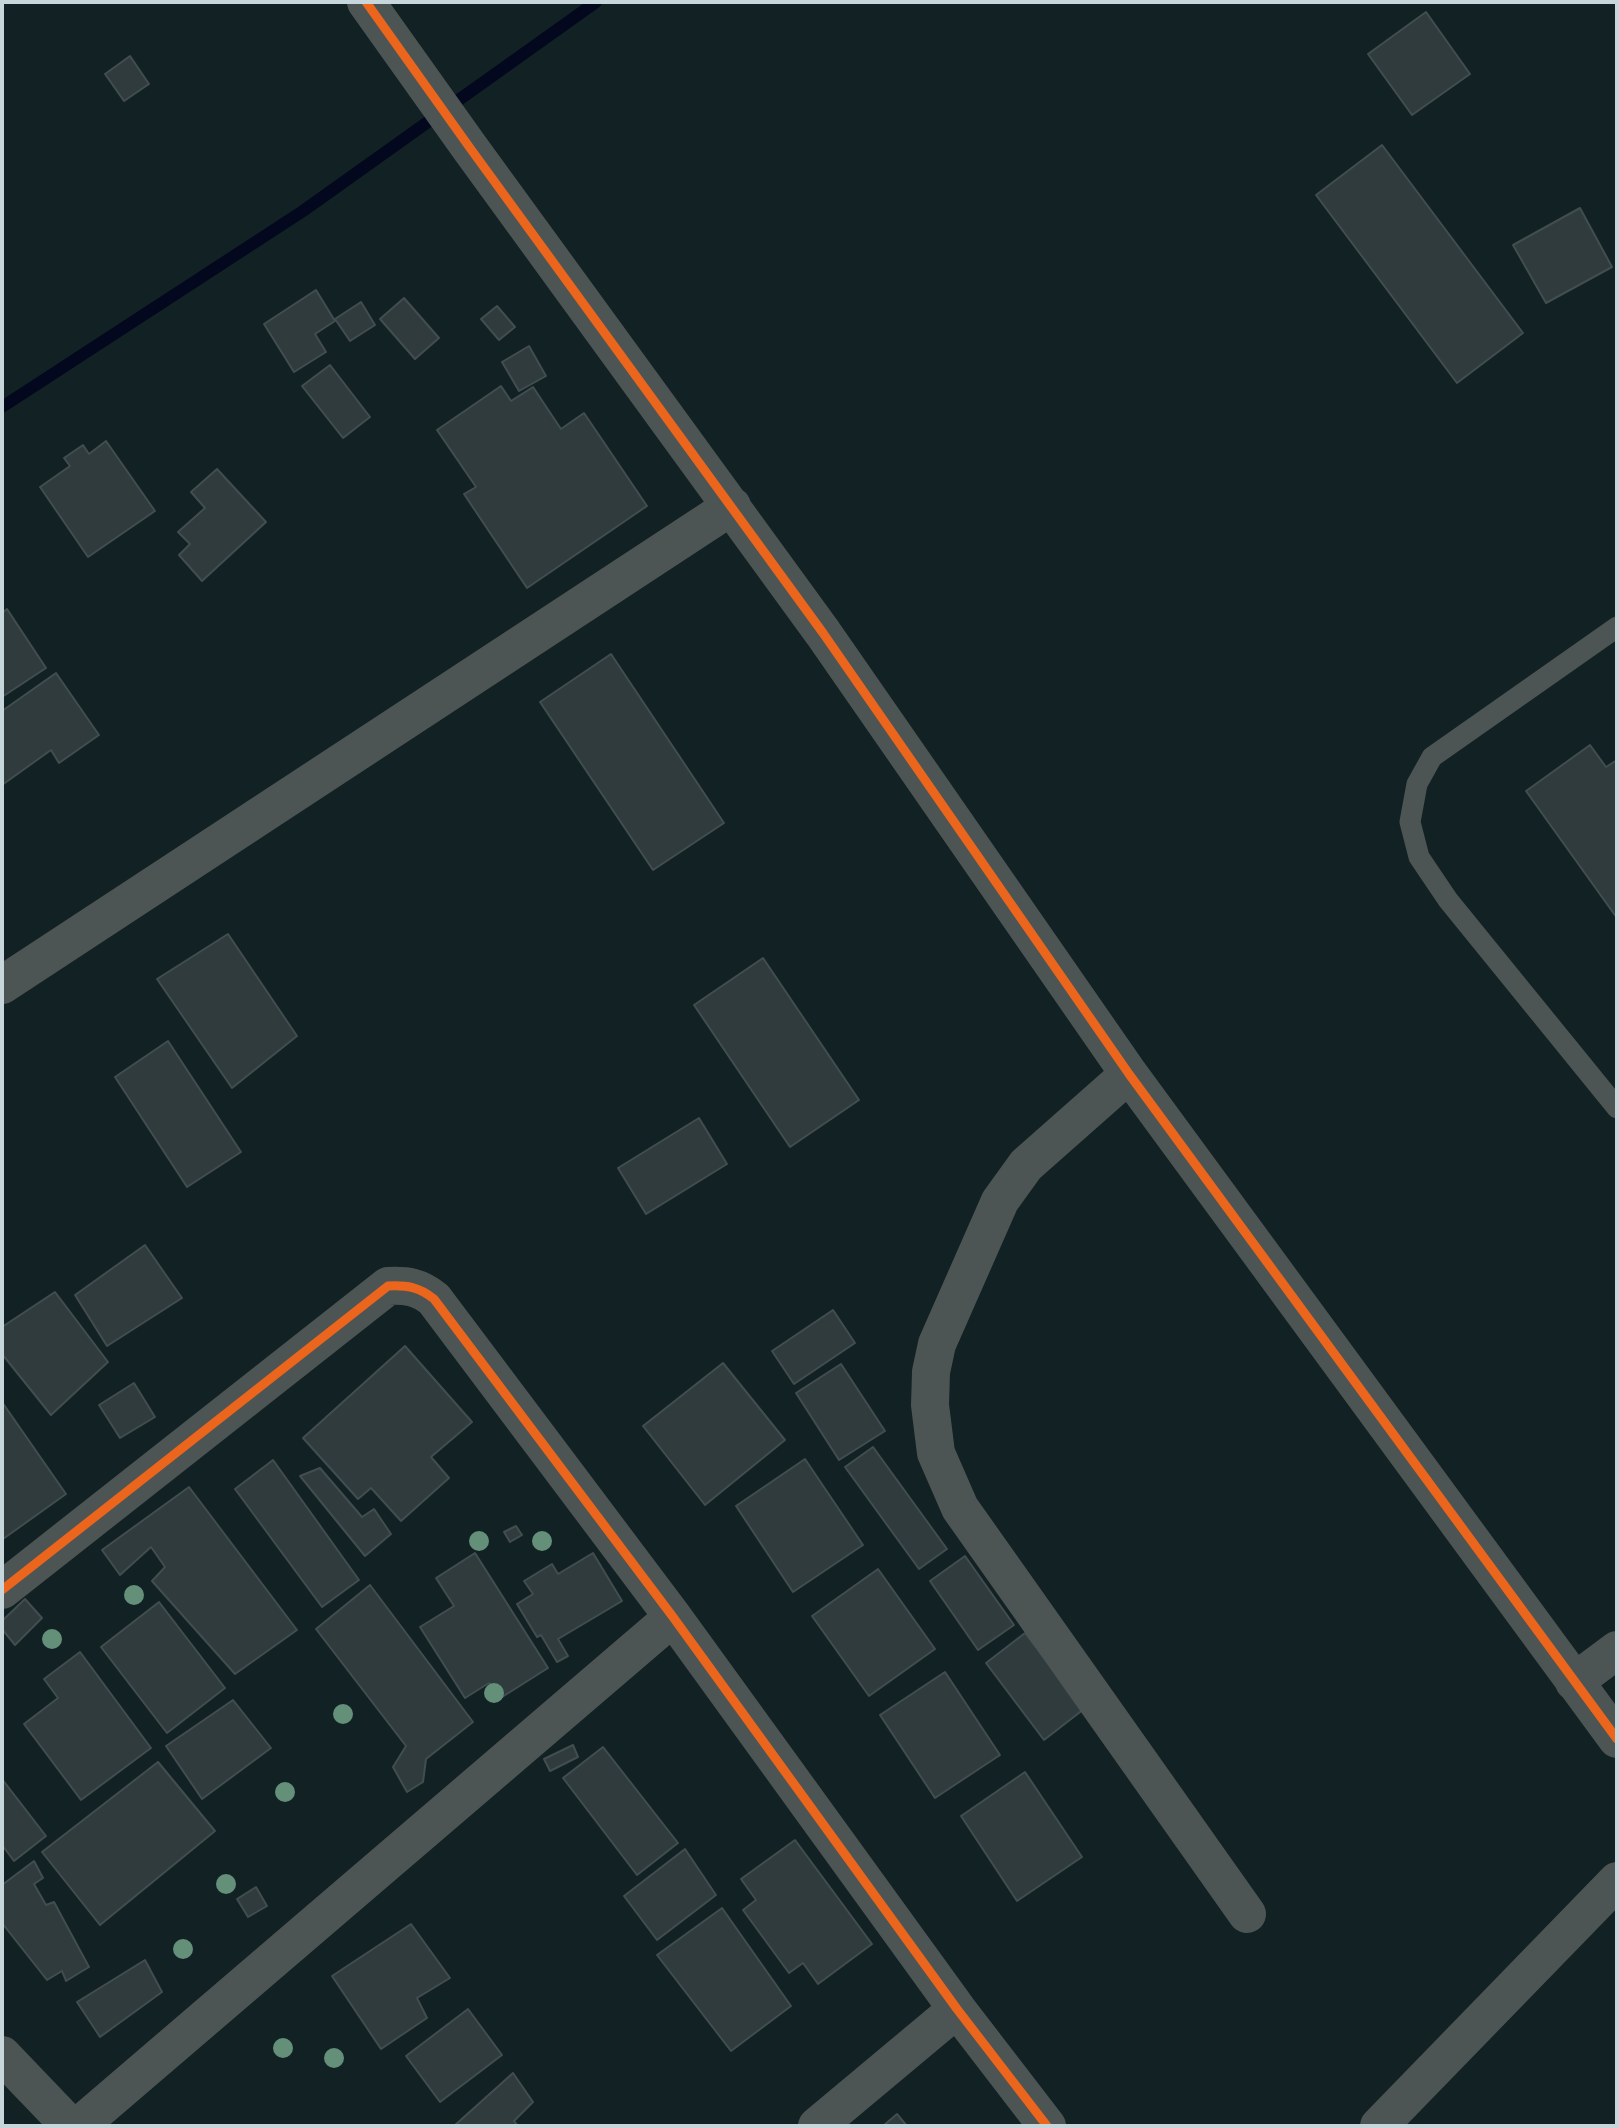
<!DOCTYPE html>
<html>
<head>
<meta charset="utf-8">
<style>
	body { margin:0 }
	#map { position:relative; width:1619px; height:2128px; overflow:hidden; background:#122123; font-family:"PT Sans Narrow",sans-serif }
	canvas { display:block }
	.frame { position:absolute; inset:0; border:4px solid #c7d6da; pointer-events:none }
</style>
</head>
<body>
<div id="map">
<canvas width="1619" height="2128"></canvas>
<div class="frame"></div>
</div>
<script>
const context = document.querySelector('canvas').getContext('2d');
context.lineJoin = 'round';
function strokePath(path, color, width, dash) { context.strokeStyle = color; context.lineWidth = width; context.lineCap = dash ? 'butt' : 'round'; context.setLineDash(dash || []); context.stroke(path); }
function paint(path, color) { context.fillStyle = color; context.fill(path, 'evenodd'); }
const stream = new Path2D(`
	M 2,407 L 303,211 L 596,2`);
const building = new Path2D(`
	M 1426,12 L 1470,74 L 1412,115 L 1368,54 Z
	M 130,56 L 149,84 L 124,101 L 105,74 Z
	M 1382,145 L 1523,333 L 1457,383 L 1316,195 Z
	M 1580,208 L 1612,267 L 1546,303 L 1513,245 Z
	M 316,290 L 335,321 L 315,334 L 326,352 L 294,372 L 264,324 Z
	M 404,298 L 439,338 L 415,359 L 380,319 Z
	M 361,302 L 375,325 L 350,341 L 335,319 Z
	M 497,306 L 515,327 L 499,340 L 481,319 Z
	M 529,346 L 546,376 L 519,391 L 502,362 Z
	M 330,365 L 370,417 L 343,438 L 302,386 Z
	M 501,386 L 511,401 L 533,387 L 561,429 L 584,413 L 647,506 L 527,588 L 464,494 L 476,487 L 437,430 Z
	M 106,441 L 155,511 L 88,557 L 40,487 L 70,466 L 64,458 L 83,445 L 89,454 Z
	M 217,469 L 266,522 L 202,581 L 179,555 L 190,544 L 178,532 L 205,508 L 191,492 Z
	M 7,609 L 46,668 L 2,697 L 2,613 Z
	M 611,654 L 724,823 L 653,870 L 540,702 Z
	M 56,673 L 99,735 L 59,763 L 51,750 L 2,785 L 2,711 Z
	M 1590,745 L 1606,767 L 1617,760 L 1617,918 L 1526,791 Z
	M 228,934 L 297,1036 L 232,1088 L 157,979 Z
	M 763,958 L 859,1100 L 790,1147 L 694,1005 Z
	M 168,1041 L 241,1152 L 187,1187 L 115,1077 Z
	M 699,1118 L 727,1164 L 646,1214 L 618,1168 Z
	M 145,1245 L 182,1298 L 107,1346 L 75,1295 Z
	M 55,1292 L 108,1362 L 51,1415 L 2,1354 L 2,1327 Z
	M 833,1310 L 855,1343 L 794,1384 L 772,1351 Z
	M 405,1346 L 472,1422 L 431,1457 L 449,1478 L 401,1521 L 371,1488 L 358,1499 L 303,1438 Z
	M 723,1363 L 785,1440 L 705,1505 L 643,1426 Z
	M 841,1364 L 885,1431 L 839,1460 L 796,1393 Z
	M 134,1383 L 155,1417 L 120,1438 L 99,1405 Z
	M 2,1402 L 66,1494 L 3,1539 L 2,1537 Z
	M 873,1447 L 947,1549 L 919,1569 L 845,1467 Z
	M 805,1459 L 863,1545 L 793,1592 L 736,1506 Z
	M 273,1460 L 359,1580 L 322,1607 L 235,1489 Z
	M 320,1468 L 362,1517 L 374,1509 L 391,1534 L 365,1556 L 300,1476 Z
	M 189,1487 L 297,1630 L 235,1674 L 152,1581 L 165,1567 L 151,1547 L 120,1575 L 102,1550 Z
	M 516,1526 L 522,1535 L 510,1542 L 504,1532 Z
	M 475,1553 L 548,1668 L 499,1699 L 489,1683 L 465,1698 L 420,1627 L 454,1606 L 436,1578 Z
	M 593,1553 L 622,1601 L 558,1639 L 568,1656 L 557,1662 L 541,1635 L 537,1637 L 517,1604 L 533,1594 L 524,1581 L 552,1564 L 558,1574 Z
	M 965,1556 L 1014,1625 L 978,1650 L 930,1581 Z
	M 878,1569 L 935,1649 L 869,1696 L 812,1616 Z
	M 370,1585 L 473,1722 L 426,1759 L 423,1782 L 407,1792 L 393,1767 L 406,1746 L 316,1629 Z
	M 25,1599 L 42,1618 L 15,1645 L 2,1629 L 2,1621 Z
	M 159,1602 L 225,1688 L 167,1733 L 101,1647 Z
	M 1025,1633 L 1084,1709 L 1044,1740 L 986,1663 Z
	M 80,1652 L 151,1748 L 81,1800 L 24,1724 L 58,1698 L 44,1679 Z
	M 945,1672 L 1000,1755 L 935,1798 L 880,1715 Z
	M 233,1700 L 271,1748 L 202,1799 L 166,1746 Z
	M 573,1745 L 578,1757 L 550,1771 L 544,1759 Z
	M 603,1747 L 678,1843 L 637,1875 L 563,1778 Z
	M 158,1762 L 215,1831 L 100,1925 L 42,1852 Z
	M 1025,1772 L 1082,1857 L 1017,1901 L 961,1816 Z
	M 2,1779 L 46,1836 L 14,1861 L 2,1845 Z
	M 795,1840 L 872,1944 L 818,1984 L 803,1963 L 789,1973 L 743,1910 L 756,1900 L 741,1879 Z
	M 685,1849 L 716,1895 L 657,1940 L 624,1896 Z
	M 34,1861 L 43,1878 L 34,1884 L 46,1905 L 54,1902 L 89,1967 L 66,1981 L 62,1971 L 47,1980 L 2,1923 L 2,1885 Z
	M 256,1887 L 267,1906 L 248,1917 L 237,1899 Z
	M 722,1908 L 791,2006 L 731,2051 L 657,1955 Z
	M 411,1924 L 450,1978 L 417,1998 L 427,2018 L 381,2049 L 332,1976 Z
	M 145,1960 L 162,1992 L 100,2037 L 77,2002 Z
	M 468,2009 L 502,2055 L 440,2102 L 406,2056 Z
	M 513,2073 L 533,2102 L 514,2121 L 518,2126 L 454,2126 Z
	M 897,2114 L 907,2126 L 883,2126 Z`);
const lane = new Path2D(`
	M 1617,627 L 1432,757 L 1417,784 L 1410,822 L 1419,857 L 1448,900 L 1617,1108`);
const street = new Path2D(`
	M 366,2 L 470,148 L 823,633 L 1129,1074 L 1617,1739
	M 2,985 L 732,506
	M 1129,1074 L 1026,1165 L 1000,1201 L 937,1344 L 931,1372 L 930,1405 L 936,1453 L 960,1508 L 1247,1914
	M 2,1590 L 388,1286 C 407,1285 419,1287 434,1299 L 673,1617 L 957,2009 L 1047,2126
	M 1574,1682 L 1617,1650
	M 2,2055 L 70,2126
	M 79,2126 L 673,1617
	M 817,2126 L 957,2009
	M 1379,2126 L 1617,1881`);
const cycleway = new Path2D(`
	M 366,2 L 470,148 L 823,633 L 1129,1074 L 1617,1739
	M 2,1590 L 388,1286 C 407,1285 419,1287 434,1299 L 673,1617 L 957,2009 L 1047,2126`);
const trees = [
	[479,1541],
	[542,1541],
	[134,1595],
	[52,1639],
	[494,1693],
	[343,1714],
	[285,1792],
	[226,1884],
	[183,1949],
	[283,2048],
	[334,2058]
];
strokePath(stream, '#03081e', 12);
paint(building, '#303b3e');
strokePath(building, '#424d50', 2);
strokePath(lane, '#4c5553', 21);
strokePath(street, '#4c5553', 38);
strokePath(cycleway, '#eb651d', 9);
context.fillStyle = '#648f79';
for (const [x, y] of trees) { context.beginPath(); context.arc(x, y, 10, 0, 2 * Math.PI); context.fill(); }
</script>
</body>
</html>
